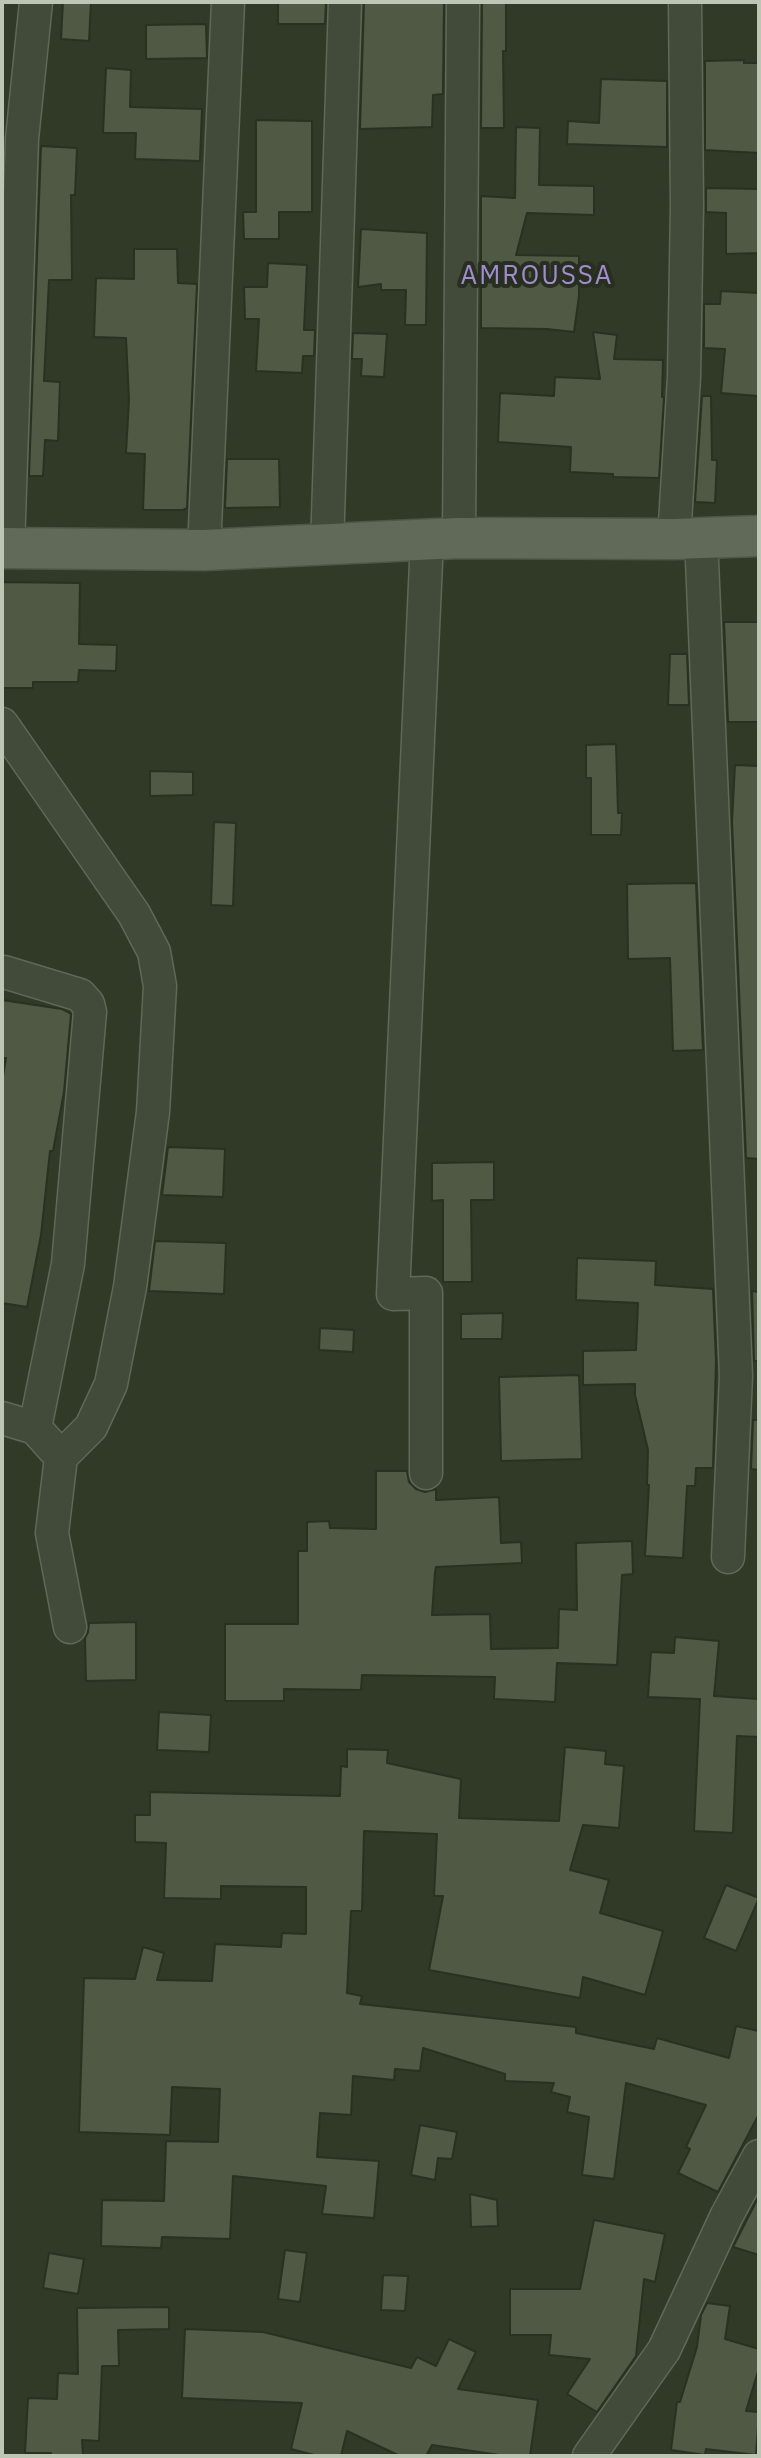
<!DOCTYPE html>
<html>
<head>
<meta charset="utf-8">
<style>
	body { margin:0 }
	#map { position:relative; width:761px; height:2458px; overflow:hidden; background:#303a26; font-family:"IBM Plex Sans",sans-serif }
	canvas { display:block }
	.frame { position:absolute; inset:0; border:4px solid #bdc6b5; pointer-events:none }
</style>
</head>
<body>
<div id="map">
<canvas width="761" height="2458"></canvas>
<div class="frame"></div>
</div>
<script>
const context = document.querySelector('canvas').getContext('2d');
context.lineJoin = 'round';
function paint(path, color) { context.fillStyle = color; context.fill(path, 'evenodd'); }
function strokePath(path, color, width, dash) { context.strokeStyle = color; context.lineWidth = width; context.lineCap = dash ? 'butt' : 'round'; context.setLineDash(dash || []); context.stroke(path); }
function drawText(font, color, halo, rows, align = 'center') {
  context.font = font + ' "IBM Plex Sans",sans-serif'; context.lineWidth = 8; context.setLineDash([]); context.textBaseline = 'middle'; context.strokeStyle = halo; context.fillStyle = color; for (const [text, x, y, turn = 0] of rows) {
    context.save(); context.translate(x, y); context.rotate((+turn || 0) * Math.PI / 180); context.textAlign = isNaN(turn) ? turn : align; if (halo) context.strokeText(text, 0, 0); context.fillText(text, 0, 0); context.restore();
  }
}
const building = new Path2D(`
	M 63,2 L 91,2 L 89,41 L 61,39 Z
	M 278,2 L 326,2 L 325,24 L 278,24 Z
	M 364,2 L 444,2 L 443,94 L 433,95 L 432,127 L 360,129 Z
	M 482,2 L 506,2 L 506,51 L 503,51 L 504,128 L 481,128 Z
	M 206,24 L 207,58 L 146,59 L 146,25 Z
	M 744,60 L 744,63 L 759,63 L 759,153 L 705,150 L 705,61 Z
	M 106,68 L 131,70 L 130,107 L 202,109 L 200,161 L 135,159 L 136,133 L 103,133 Z
	M 601,79 L 667,81 L 667,147 L 567,144 L 568,121 L 599,123 Z
	M 256,120 L 312,121 L 312,212 L 279,212 L 279,239 L 244,239 L 243,212 L 256,212 Z
	M 516,127 L 540,128 L 539,185 L 594,186 L 594,215 L 527,213 L 516,255 L 579,256 L 579,296 L 574,332 L 547,329 L 481,328 L 481,196 L 515,198 Z
	M 41,146 L 77,148 L 75,195 L 71,195 L 72,280 L 49,280 L 44,381 L 60,382 L 58,441 L 45,440 L 43,476 L 29,476 Z
	M 706,188 L 759,189 L 759,253 L 726,254 L 726,213 L 706,212 Z
	M 361,229 L 427,233 L 426,325 L 405,325 L 406,290 L 381,290 L 381,284 L 358,287 Z
	M 134,249 L 177,249 L 178,283 L 197,284 L 187,508 L 183,510 L 143,510 L 145,454 L 126,453 L 129,399 L 126,338 L 94,337 L 96,278 L 134,279 Z
	M 268,263 L 307,265 L 304,330 L 315,330 L 314,356 L 303,356 L 302,373 L 256,371 L 259,319 L 245,319 L 244,287 L 267,287 Z
	M 721,291 L 759,293 L 758,396 L 721,393 L 725,349 L 704,348 L 704,304 L 720,304 Z
	M 593,332 L 617,335 L 614,359 L 663,360 L 662,397 L 664,397 L 659,478 L 613,477 L 613,474 L 570,472 L 571,447 L 498,442 L 500,393 L 554,396 L 555,377 L 600,379 Z
	M 353,333 L 387,334 L 384,377 L 361,376 L 362,359 L 352,359 Z
	M 702,396 L 711,396 L 712,460 L 717,460 L 715,503 L 695,502 Z
	M 227,459 L 279,459 L 280,507 L 225,508 Z
	M 2,582 L 80,583 L 79,644 L 117,645 L 116,671 L 79,670 L 78,682 L 33,682 L 33,688 L 2,688 Z
	M 724,622 L 759,622 L 759,722 L 728,722 Z
	M 670,654 L 687,654 L 689,705 L 668,705 Z
	M 616,744 L 618,813 L 622,813 L 621,835 L 591,835 L 591,778 L 586,778 L 586,745 Z
	M 735,765 L 759,766 L 759,1159 L 746,1158 L 732,821 Z
	M 150,771 L 193,772 L 193,795 L 150,796 Z
	M 214,822 L 236,823 L 233,906 L 211,905 Z
	M 696,883 L 703,1050 L 673,1051 L 670,958 L 628,959 L 627,884 Z
	M 2,1000 L 62,1009 L 71,1014 L 64,1092 L 53,1151 L 50,1151 L 41,1235 L 27,1307 L 2,1303 L 2,1082 L 6,1058 L 2,1058 Z
	M 168,1147 L 225,1149 L 223,1197 L 162,1195 Z
	M 494,1162 L 494,1200 L 471,1200 L 472,1282 L 443,1282 L 443,1200 L 432,1201 L 432,1163 Z
	M 155,1241 L 226,1243 L 224,1294 L 149,1291 Z
	M 577,1258 L 656,1261 L 655,1285 L 713,1289 L 716,1361 L 713,1468 L 696,1468 L 695,1486 L 687,1486 L 683,1558 L 645,1556 L 649,1485 L 647,1485 L 648,1450 L 635,1395 L 635,1384 L 583,1385 L 583,1351 L 636,1350 L 638,1303 L 576,1300 Z
	M 752,1291 L 759,1292 L 759,1361 L 754,1361 Z
	M 503,1313 L 502,1339 L 461,1339 L 461,1314 Z
	M 320,1328 L 354,1330 L 353,1352 L 319,1350 Z
	M 579,1375 L 582,1459 L 501,1461 L 499,1377 Z
	M 753,1420 L 759,1420 L 759,1470 L 751,1469 Z
	M 376,1471 L 407,1471 L 409,1482 L 416,1489 L 425,1492 L 436,1489 L 436,1500 L 499,1497 L 501,1543 L 521,1542 L 522,1563 L 436,1567 L 435,1572 L 432,1615 L 490,1614 L 491,1649 L 558,1648 L 559,1609 L 577,1610 L 576,1543 L 632,1541 L 633,1574 L 622,1575 L 617,1665 L 557,1663 L 555,1702 L 494,1699 L 495,1677 L 362,1675 L 361,1690 L 284,1689 L 284,1701 L 225,1701 L 225,1624 L 298,1624 L 298,1551 L 307,1551 L 307,1522 L 329,1521 L 330,1528 L 376,1529 Z
	M 136,1622 L 136,1680 L 86,1681 L 85,1638 L 88,1632 L 89,1623 Z
	M 675,1637 L 719,1641 L 714,1696 L 759,1699 L 759,1737 L 737,1736 L 733,1833 L 694,1831 L 700,1699 L 648,1697 L 651,1652 L 674,1653 Z
	M 159,1712 L 211,1715 L 209,1752 L 157,1750 Z
	M 565,1747 L 606,1751 L 605,1764 L 624,1766 L 619,1828 L 583,1825 L 570,1870 L 609,1880 L 600,1913 L 663,1931 L 645,1995 L 583,1977 L 580,1998 L 429,1970 L 443,1896 L 434,1896 L 437,1834 L 364,1831 L 362,1911 L 351,1911 L 347,1993 L 362,1996 L 360,2004 L 576,2027 L 576,2033 L 654,2049 L 657,2038 L 729,2058 L 736,2026 L 759,2031 L 759,2114 L 718,2192 L 678,2173 L 690,2149 L 686,2147 L 706,2105 L 626,2083 L 614,2179 L 582,2175 L 589,2117 L 567,2112 L 570,2097 L 551,2092 L 554,2083 L 505,2081 L 505,2074 L 423,2048 L 420,2071 L 395,2069 L 394,2080 L 353,2076 L 351,2115 L 320,2113 L 317,2157 L 379,2161 L 374,2218 L 322,2214 L 326,2186 L 233,2176 L 230,2239 L 162,2237 L 161,2248 L 101,2246 L 102,2200 L 164,2201 L 166,2141 L 218,2142 L 220,2089 L 172,2087 L 170,2135 L 79,2132 L 84,1978 L 135,1979 L 143,1947 L 164,1953 L 157,1980 L 212,1981 L 215,1944 L 281,1947 L 282,1933 L 306,1934 L 306,1887 L 221,1886 L 221,1899 L 164,1898 L 166,1843 L 135,1842 L 135,1815 L 150,1815 L 150,1792 L 340,1796 L 341,1766 L 347,1767 L 347,1749 L 388,1750 L 387,1763 L 461,1779 L 459,1818 L 559,1821 Z
	M 726,1885 L 759,1898 L 736,1951 L 704,1938 Z
	M 420,2125 L 457,2132 L 452,2159 L 438,2158 L 435,2180 L 411,2175 Z
	M 470,2194 L 497,2200 L 498,2226 L 471,2227 Z
	M 759,2196 L 759,2255 L 733,2247 Z
	M 594,2220 L 665,2234 L 655,2282 L 644,2279 L 636,2356 L 597,2412 L 567,2394 L 590,2359 L 549,2355 L 551,2335 L 510,2335 L 510,2289 L 580,2289 Z
	M 285,2250 L 307,2253 L 300,2302 L 278,2299 Z
	M 49,2253 L 84,2259 L 78,2294 L 43,2288 Z
	M 383,2275 L 408,2276 L 405,2311 L 381,2310 Z
	M 707,2303 L 730,2306 L 725,2339 L 759,2349 L 759,2368 L 746,2411 L 759,2412 L 756,2455 L 706,2449 L 705,2455 L 671,2450 L 677,2402 L 680,2402 L 697,2347 L 701,2315 Z
	M 169,2307 L 169,2329 L 118,2330 L 119,2366 L 102,2366 L 99,2441 L 82,2440 L 83,2456 L 51,2456 L 51,2453 L 25,2453 L 28,2398 L 57,2399 L 58,2373 L 78,2374 L 77,2308 Z
	M 185,2329 L 263,2332 L 411,2368 L 417,2357 L 436,2366 L 449,2339 L 476,2352 L 458,2389 L 538,2400 L 530,2456 L 506,2456 L 432,2445 L 426,2456 L 400,2456 L 347,2431 L 341,2456 L 318,2456 L 291,2449 L 302,2403 L 182,2398 Z`);
const minor = new Path2D(`
	M 701,536 L 736,1376 L 728,1557
	M 459,538 L 463,2
	M 674,539 L 684,377 L 687,205 L 685,2
	M 327,546 L 345,2
	M 8,547 L 22,139 L 36,2
	M 204,550 L 228,2
	M 2,724 L 134,914 L 154,952 L 160,986 L 153,1112 L 130,1287 L 111,1384 L 91,1427 L 61,1457
	M 4,972 L 80,995 L 88,1004 L 90,1012 L 68,1264 L 35,1428
	M 2,1418 L 35,1428 L 61,1457 L 52,1533 L 70,1627
	M 426,1473 L 426,1293 L 393,1294 L 427,540
	M 589,2456 L 664,2350 L 727,2215 L 759,2156`);
const major = new Path2D(`
	M 2,548 L 204,550 L 459,538 L 674,539 L 759,536`);
const quarterNames = [
	["AMROUSSA",537,276]
];
paint(building, '#4f5943');
strokePath(building, '#293121', 2);
strokePath(minor, '#606858', 35);
strokePath(major, '#4e5646', 43);
strokePath(minor, '#424a39', 32);
strokePath(major, '#616a58', 40);
context.letterSpacing = '2px';
drawText('26px', '#a38bd2', '#272f1f', quarterNames);
context.letterSpacing = '0px';
</script>
</body>
</html>
